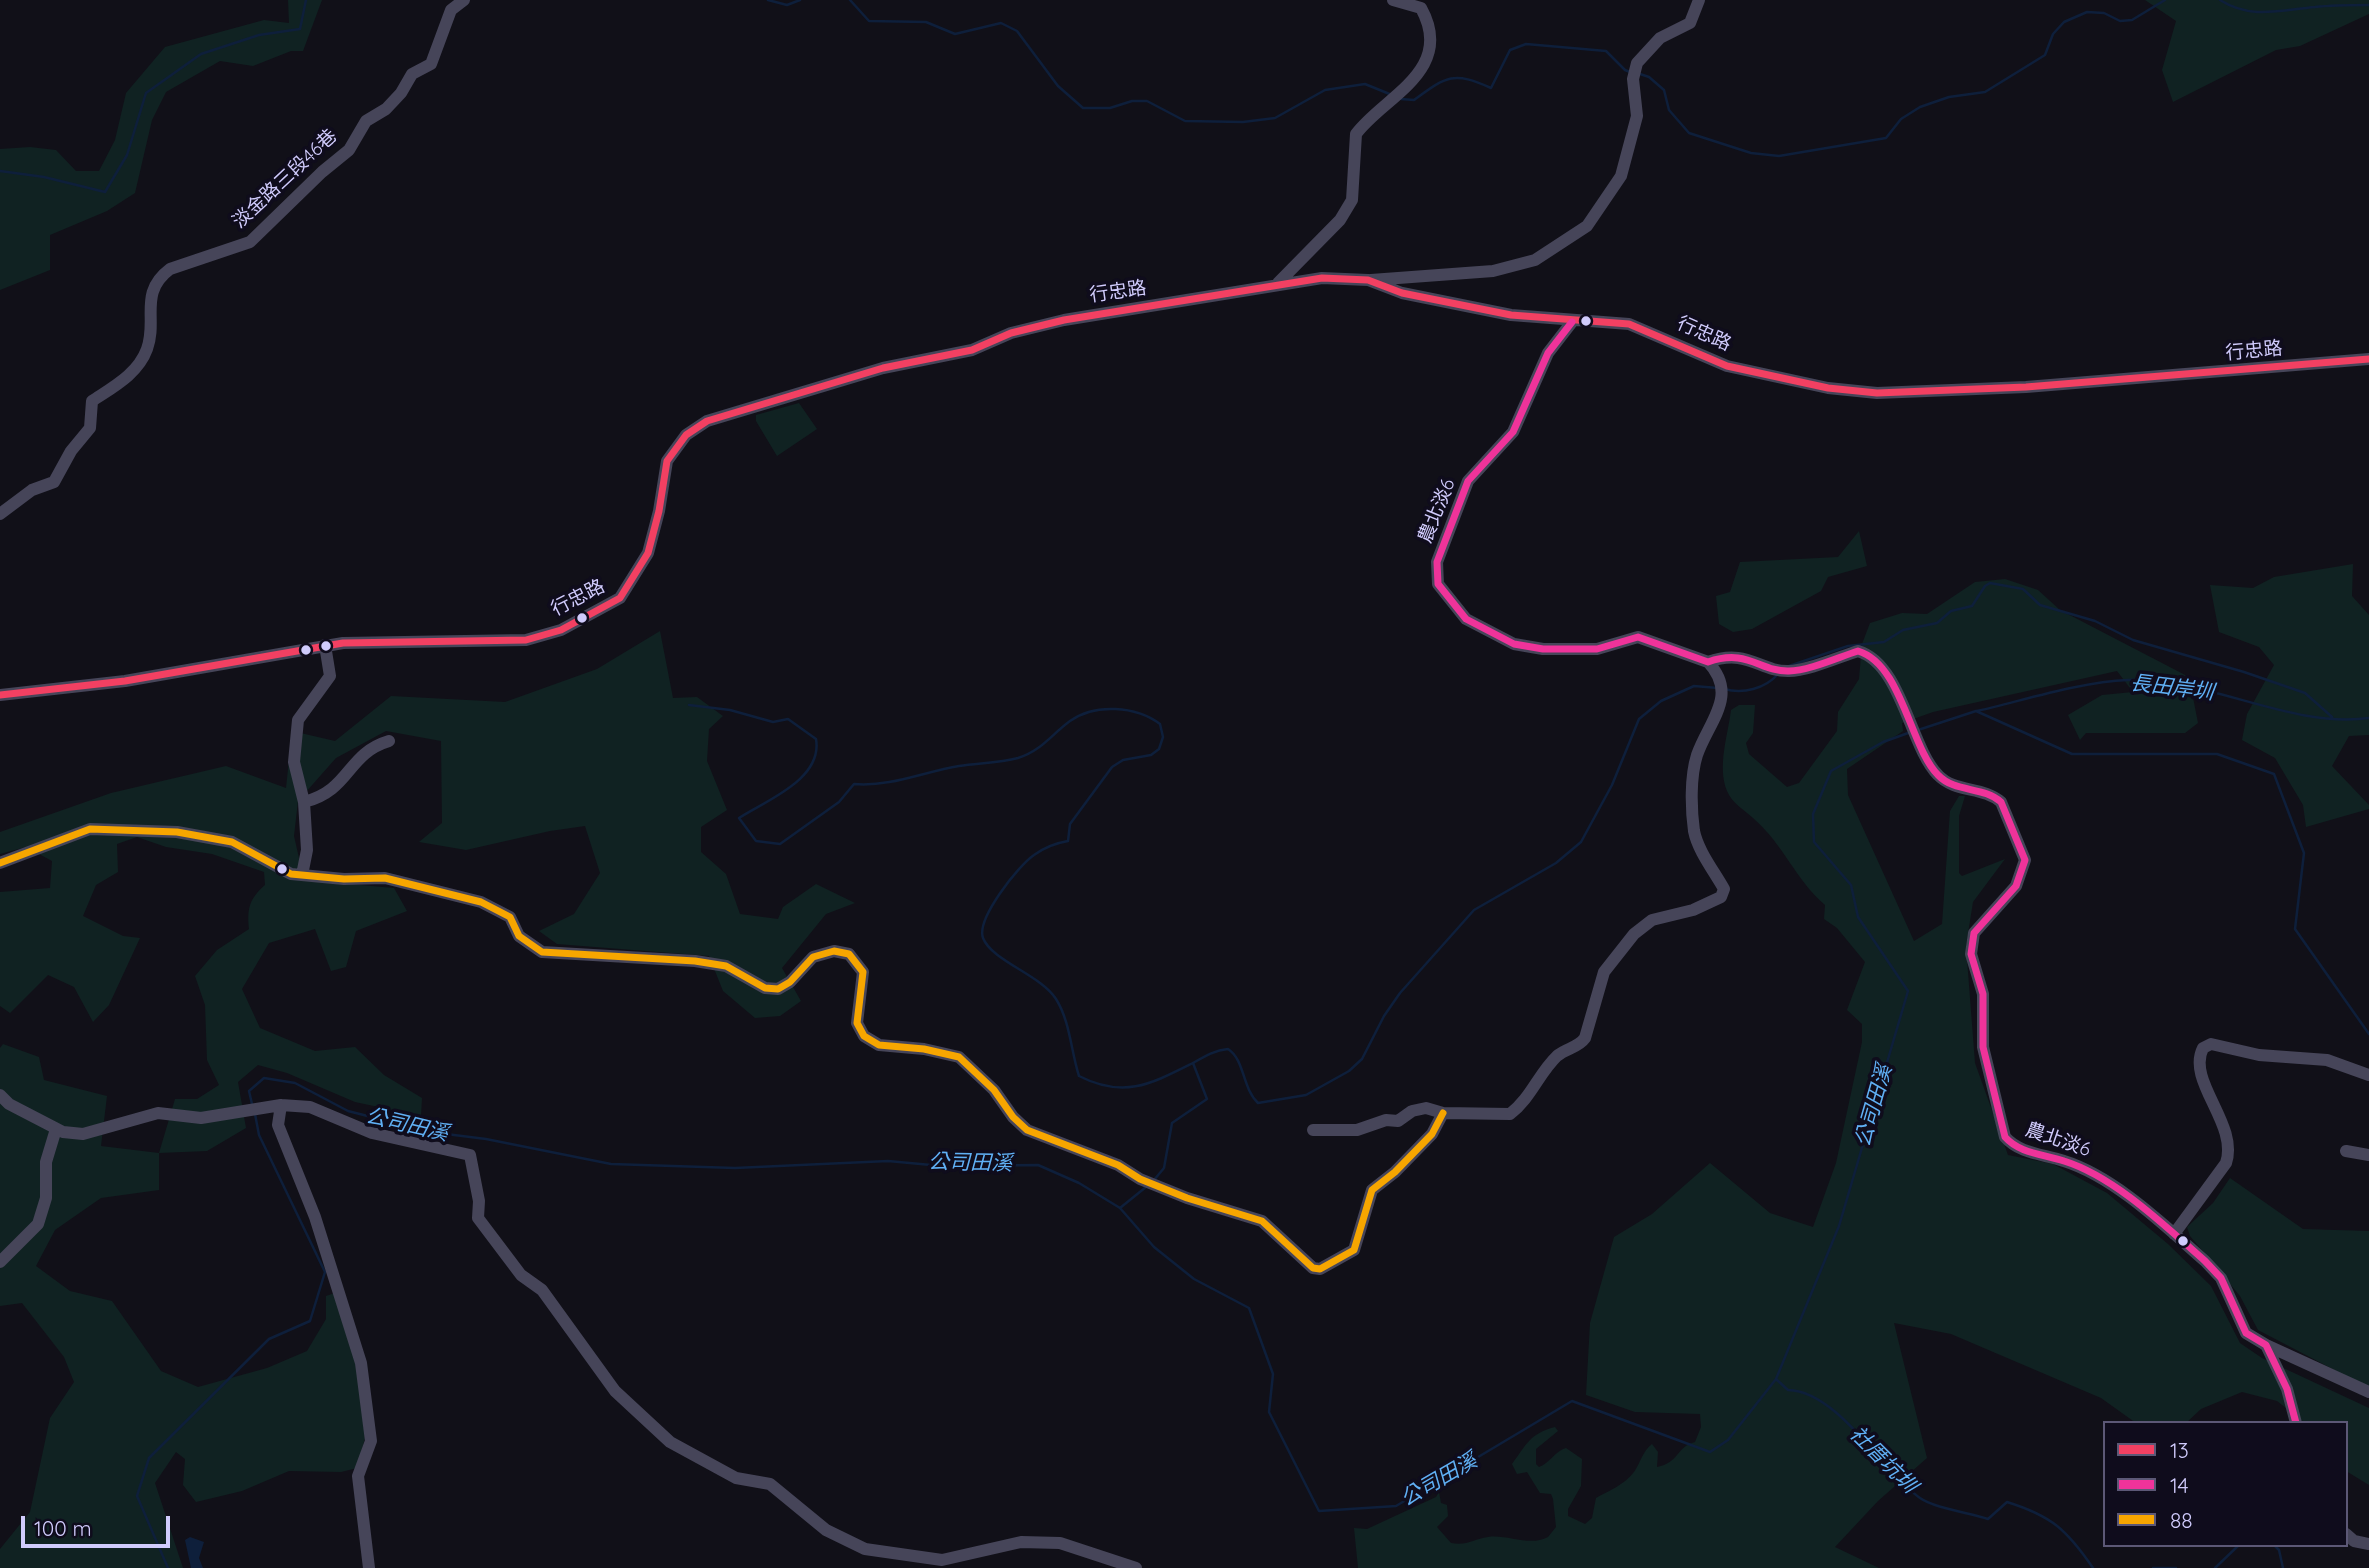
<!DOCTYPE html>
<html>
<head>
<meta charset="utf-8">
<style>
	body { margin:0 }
	#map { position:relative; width:2369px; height:1568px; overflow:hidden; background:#111018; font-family:Quicksand,sans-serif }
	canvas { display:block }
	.legend { position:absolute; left:2103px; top:1421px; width:245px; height:126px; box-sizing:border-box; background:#0f0c1c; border:2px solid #5c5876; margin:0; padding:9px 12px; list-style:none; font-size:21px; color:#d0cbfc }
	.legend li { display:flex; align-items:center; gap:14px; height:35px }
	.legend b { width:35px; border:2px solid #5c5876 }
	.scale { position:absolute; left:21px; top:1516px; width:149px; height:32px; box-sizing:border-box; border:4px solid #d0cbfc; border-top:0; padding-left:9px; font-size:21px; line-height:24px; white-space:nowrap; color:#d0cbfc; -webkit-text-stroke:5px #0f0c1c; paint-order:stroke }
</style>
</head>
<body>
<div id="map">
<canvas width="2369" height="1568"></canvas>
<ul class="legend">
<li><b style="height:9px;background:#f24062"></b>13</li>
<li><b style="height:9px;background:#ef339a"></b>14</li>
<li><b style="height:9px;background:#f7a600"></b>88</li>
</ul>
<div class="scale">100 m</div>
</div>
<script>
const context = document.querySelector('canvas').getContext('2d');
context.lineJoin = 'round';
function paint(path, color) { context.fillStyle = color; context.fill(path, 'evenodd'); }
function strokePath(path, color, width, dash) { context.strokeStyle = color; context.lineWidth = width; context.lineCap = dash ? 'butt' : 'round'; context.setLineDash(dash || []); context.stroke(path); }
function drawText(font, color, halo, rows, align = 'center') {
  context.font = font + ' Quicksand,"Noto Sans TC",sans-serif'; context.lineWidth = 7; context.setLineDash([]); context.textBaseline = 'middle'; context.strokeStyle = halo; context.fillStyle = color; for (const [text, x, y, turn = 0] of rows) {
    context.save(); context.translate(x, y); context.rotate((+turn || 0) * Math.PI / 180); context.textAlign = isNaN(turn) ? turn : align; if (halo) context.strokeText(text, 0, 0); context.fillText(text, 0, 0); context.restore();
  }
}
const green = new Path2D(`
	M 288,0 L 322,0 L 303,51 L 291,51 L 253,66 L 220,61 L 166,92 L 152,120 L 135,193 L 107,211 L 50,235 L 50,270 L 0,290 L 0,149 L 30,147 L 56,150 L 76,171 L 99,171 L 115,140 L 126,93 L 165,47 L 264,20 L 289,23 Z
	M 2145,0 L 2369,0 L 2369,14 L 2300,46 L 2276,50 L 2173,102 L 2162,70 L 2176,21 Z
	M 799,403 L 817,429 L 777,456 L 756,421 L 756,415 Z
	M 1859,531 L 1867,566 L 1828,577 L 1821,591 L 1752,629 L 1733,632 L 1719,624 L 1716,596 L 1730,592 L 1740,562 L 1838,557 Z
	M 2353,564 L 2352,596 L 2369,615 L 2369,735 L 2349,736 L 2332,766 L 2369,805 L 2369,809 L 2306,827 L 2303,805 L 2275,758 L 2242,740 L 2247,714 L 2274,665 L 2259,647 L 2219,632 L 2210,585 L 2253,588 L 2274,577 Z
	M 2005,579 L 2038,590 L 2060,610 L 2189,677 L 2198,723 L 2185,733 L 2086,733 L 2080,740 L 2068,715 L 2102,695 L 2133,692 L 2117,671 L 1933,712 L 1902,723 L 1903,731 L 1847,769 L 1848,795 L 1914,941 L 1942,924 L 1950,811 L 1959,796 L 1965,796 L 1959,816 L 1959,873 L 1962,876 L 2005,859 L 1973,902 L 1966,946 L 1975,1063 L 2008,1155 L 2053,1164 L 2107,1193 L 2168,1244 L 2211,1286 L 2240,1343 L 2262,1358 L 2369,1408 L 2369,1485 L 2346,1471 L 2346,1423 L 2305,1423 L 2277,1401 L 2242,1392 L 2201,1409 L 2186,1423 L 2136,1423 L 2101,1398 L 1951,1334 L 1894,1323 L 1927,1458 L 1878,1501 L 1835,1547 L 1879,1568 L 1358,1568 L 1354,1528 L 1367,1529 L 1436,1497 L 1439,1492 L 1441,1503 L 1447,1505 L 1448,1516 L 1437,1527 L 1451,1543 C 1467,1546 1474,1539 1488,1537 C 1507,1534 1530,1547 1548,1537 L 1556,1527 L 1553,1499 L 1551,1494 L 1540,1493 L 1527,1472 L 1517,1474 L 1512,1464 C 1527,1444 1529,1434 1555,1427 L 1558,1431 L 1536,1449 L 1536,1464 L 1539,1467 C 1550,1463 1555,1451 1566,1448 L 1582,1459 L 1581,1486 L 1568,1509 L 1568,1516 L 1585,1524 L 1592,1518 L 1596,1498 C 1610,1490 1624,1485 1634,1472 C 1641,1462 1642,1452 1652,1444 L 1658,1452 L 1657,1467 C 1679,1463 1677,1446 1695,1442 L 1701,1427 L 1700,1414 L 1635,1412 L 1586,1395 L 1590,1323 L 1614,1237 L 1652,1214 L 1710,1163 L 1770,1213 L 1813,1227 L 1836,1163 L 1862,1042 L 1862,1024 L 1847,1010 L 1865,962 L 1837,928 L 1824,919 L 1825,905 C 1795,879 1784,845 1753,818 C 1744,810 1732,803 1727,791 C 1717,766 1728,735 1731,710 L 1739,705 L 1755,705 L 1753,733 L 1746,743 L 1749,754 L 1787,787 L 1799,783 L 1837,731 L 1838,712 L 1859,679 L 1862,644 L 1870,623 L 1902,613 L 1927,614 L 1975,582 Z
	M 660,631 L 673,698 L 697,697 L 723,716 L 709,729 L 707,761 L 727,810 L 701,827 L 701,852 L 726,874 L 740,914 L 778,919 L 783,907 L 816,884 L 855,903 L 826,914 L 782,968 L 801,1001 L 780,1016 L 755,1018 L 723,991 L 709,956 L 557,944 L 539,931 L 574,914 L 600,873 L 585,826 L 550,831 L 466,850 L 419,842 L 442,823 L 441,741 L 386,731 L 336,758 L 298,801 L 294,836 L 304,880 L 394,888 L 407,911 L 356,931 L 346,967 L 331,971 L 315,929 L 269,943 L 242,989 L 260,1028 L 315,1051 L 355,1047 L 384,1075 L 422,1098 L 421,1116 L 355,1102 L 287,1073 L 258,1065 L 238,1082 L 246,1128 L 207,1151 L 159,1153 L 159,1190 L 101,1198 L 55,1230 L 36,1266 L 70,1291 L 112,1301 L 161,1371 L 198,1387 L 267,1368 L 307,1351 L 326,1319 L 326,1296 L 335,1293 L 357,1364 L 365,1438 L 357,1468 L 341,1472 L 289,1471 L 242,1491 L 196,1502 L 183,1485 L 185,1459 L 176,1452 L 155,1483 L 183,1568 L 0,1568 L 0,1549 L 30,1512 L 50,1418 L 74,1382 L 64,1357 L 22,1303 L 0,1306 L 0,1048 L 3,1044 L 39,1057 L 44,1080 L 107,1096 L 101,1146 L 159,1153 L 175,1099 L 197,1099 L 219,1085 L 207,1060 L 205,1005 L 195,976 L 217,950 L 249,929 C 247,909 249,899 265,885 L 264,872 L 212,854 L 166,847 L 137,837 L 117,844 L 118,872 L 96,885 L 83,916 L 123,936 L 140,938 L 109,1005 L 93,1022 L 74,987 L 48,975 L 10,1013 L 0,1006 L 0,892 L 50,888 L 52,861 L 26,847 L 0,854 L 0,832 L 111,793 L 226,766 L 286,788 L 292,731 L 335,741 L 391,696 L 505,702 L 597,669 Z
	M 2230,1178 L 2303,1229 L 2369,1231 L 2369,1388 L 2258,1330 L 2240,1296 L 2190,1236 L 2187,1227 L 2213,1203 Z`);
const water = new Path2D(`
	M 190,1537 L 204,1542 L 199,1558 L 203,1568 L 191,1568 L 185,1540 Z`);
const stream = new Path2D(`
	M 768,0 L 787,5 L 800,0
	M 850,0 L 869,21 L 926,22 L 955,34 L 1001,23 L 1017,31 L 1058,86 L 1083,108 L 1110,108 L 1132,101 L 1147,101 L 1185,121 L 1243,122 L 1275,118 L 1325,90 L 1365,84 L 1392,95
	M 2220,0 C 2251,20 2281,10 2315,7 C 2333,5 2351,5 2369,5
	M 1640,74 L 1649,77 L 1664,90 L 1669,110 L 1689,133 L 1751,153 L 1779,156 L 1886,138 L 1901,119 L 1920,107 L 1949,97 L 1985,92 L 2045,55 L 2053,34 L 2064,22 L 2087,12 L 2104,13 L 2120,21 L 2132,20 L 2165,0
	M 1401,99 L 1414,100 C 1447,76 1453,71 1491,88 L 1510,50 L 1526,44 L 1606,51 L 1625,70 L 1630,72
	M 0,171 L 44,177 L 105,192 L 127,155 L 146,93 L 201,54 L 259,35 L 300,29 L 306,0
	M 1789,666 L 1848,646 L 1884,642 L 1903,630 L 1937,623 L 1951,611 L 1972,606 L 1985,586 L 1990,583 L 2023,589 L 2040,605 L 2095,621 L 2133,640 L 2244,672 L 2305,693 L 2332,717
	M 1724,689 C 1743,694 1765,689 1778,674
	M 689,705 L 730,710 L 773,722 L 788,719 L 816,739 C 823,779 767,800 739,818 L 756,841 L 780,844 L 839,802 L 854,784 C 891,787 923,772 959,766 C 979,763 999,763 1018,758 C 1041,751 1051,735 1070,721 C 1095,703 1136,706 1160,724 L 1163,737 L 1159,749 L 1151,755 L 1123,760 L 1112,767 L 1070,824 L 1068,841 C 1056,843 1045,847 1034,855 C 1018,866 976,919 983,938 C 992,961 1041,975 1056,999 C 1070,1021 1071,1051 1079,1076 C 1124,1099 1151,1084 1193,1063 C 1205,1056 1215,1050 1228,1049 C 1245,1060 1242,1088 1258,1103 L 1306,1095 L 1349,1071 L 1362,1059 L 1384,1016 L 1400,993 L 1474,910 L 1556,863 L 1581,842 L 1612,785 L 1639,719 L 1661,701 L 1694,686 L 1718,688
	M 1977,711 C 2025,700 2080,682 2128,680 C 2205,676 2290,729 2369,718
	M 1918,730 L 1976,711 L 2072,754 L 2217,754 L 2274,774 L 2304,853 L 2295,929 L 2369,1034
	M 252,1104 L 249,1091 L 264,1078 L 295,1083 L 348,1111 L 430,1132 L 486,1139 L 611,1164 L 735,1168 L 888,1161 L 942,1166 L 1038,1165 L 1079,1183 L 1120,1208 L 1154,1247 L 1194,1279 L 1249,1308 L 1273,1374 L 1269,1412 L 1319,1511 L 1396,1506 L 1572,1401 L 1710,1452 L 1728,1440 L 1776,1379 L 1839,1226 L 1908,991 L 1858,917 L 1851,885 L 1814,842 L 1813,814 L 1831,771 L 1883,742 L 1911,732
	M 1154,1180 L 1164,1168 L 1172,1123 L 1207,1099 L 1193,1063
	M 1120,1208 L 1146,1187
	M 1777,1380 L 1788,1390 C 1838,1391 1884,1473 1920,1498 C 1934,1508 1970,1513 1988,1519 L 2007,1502 C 2052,1516 2067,1530 2093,1568
	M 2274,1545 L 2279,1550 L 2283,1568
	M 168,1568 L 137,1496 L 149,1458 L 269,1339 L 310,1321 L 325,1272 L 259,1135 L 255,1114
	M 2153,1568 L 2176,1568
	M 2215,1568 L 2239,1545`);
const minor = new Path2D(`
	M 1371,280 L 1493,271 L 1535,260 L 1587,226 L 1621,176 L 1637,116 L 1633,79 L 1637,63 L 1660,38 L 1690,23 L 1699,0
	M 1278,283 L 1340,220 L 1352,200 L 1356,134 C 1383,97 1456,71 1421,8 L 1393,0
	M 1572,322 L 1548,353 L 1513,432 L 1468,481 L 1437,562 L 1438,584 L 1466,619 L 1514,644 L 1543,649 L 1597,649 L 1638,637 L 1708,662 C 1748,648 1760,672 1789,671 C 1808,671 1839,657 1858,651 C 1902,664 1910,747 1938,775 C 1955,793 1983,786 2001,802 L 2025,860 L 2016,886 L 1974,933 L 1971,954 L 1983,994 L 1983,1047 L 2005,1137 C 2020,1154 2044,1154 2064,1161 C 2115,1177 2165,1226 2205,1261 L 2221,1278 L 2246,1333 L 2266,1345 L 2287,1389 L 2296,1423
	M 0,514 L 32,490 L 54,482 L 71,451 L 90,428 L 92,401 C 113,387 138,374 147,349 C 158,319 138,293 170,269 L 250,242 L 322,172 L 349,150 L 366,121 L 386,109 L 401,93 L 412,74 L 431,64 L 451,10 L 464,0
	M 0,695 L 125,681 L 343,643 L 526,640 L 561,630 L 620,598 L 648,553 L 659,511 L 667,461 L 686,435 L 707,421 L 883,368 L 972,350 L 1011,333 L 1064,320 L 1322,278 L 1368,280 L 1402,293 L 1511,315 L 1629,324 L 1727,366 L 1828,388 L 1877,393 L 2026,387 L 2369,359
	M 304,802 C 351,790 346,754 389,741
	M 0,863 L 90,829 L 177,832 L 232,842 L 291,874 L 344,879 L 385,878 L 481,902 L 510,917 L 519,936 L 542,952 L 695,961 L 726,966 L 765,988 L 778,989 L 790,982 L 813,957 L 834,951 L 849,954 L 863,972 L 857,1023 L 864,1036 L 879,1045 L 924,1049 L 959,1057 L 994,1090 L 1013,1117 L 1027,1130 L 1118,1165 L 1140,1179 L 1187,1198 L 1262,1221 L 1313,1268 L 1320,1269 L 1354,1250 L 1372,1190 L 1395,1172 L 1432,1134 L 1443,1113
	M 302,875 L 307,850 L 304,802 L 294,762 L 298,720 L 330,676 L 325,645
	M 0,1095 L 9,1104 L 63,1132 L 83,1134 L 158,1113 L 201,1118 L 281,1105 L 310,1107 L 372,1133 L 470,1155 L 479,1201 L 478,1218 L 521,1275 L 542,1290 L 615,1391 L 670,1442 L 736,1478 L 770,1484 L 826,1530 L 865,1549 L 942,1560 L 1021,1542 L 1060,1543 L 1136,1568
	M 281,1105 L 278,1125 L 315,1217 L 361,1363 L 371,1441 L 358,1476 L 369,1568
	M 1313,1130 L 1357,1130 L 1386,1120 L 1398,1121 L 1412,1111 L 1426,1108 L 1443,1113 L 1510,1114 C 1531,1098 1539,1073 1557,1056 C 1566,1048 1578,1048 1585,1038 L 1604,972 L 1634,934 L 1652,920 L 1693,910 L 1721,897 L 1724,889 C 1714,871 1698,851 1694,831 C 1691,809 1690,777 1697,755 C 1709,721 1739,695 1708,662
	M 2346,1151 L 2369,1155
	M 2174,1234 L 2226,1163 C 2239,1124 2186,1081 2203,1048 L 2211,1044 L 2259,1055 L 2327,1060 L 2369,1075
	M 0,1262 L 38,1224 L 46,1198 L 46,1162 L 56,1129
	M 2266,1345 L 2369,1392
	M 2346,1534 L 2354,1541 L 2369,1544`);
const bus1 = new Path2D(`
	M 0,695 L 125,681 L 343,643 L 526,640 L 561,630 L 620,598 L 648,553 L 659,511 L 667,461 L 686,435 L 707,421 L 883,368 L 972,350 L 1011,333 L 1064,320 L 1322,278 L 1368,280 L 1402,293 L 1511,315 L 1629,324 L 1727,366 L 1828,388 L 1877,393 L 2026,387 L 2369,359`);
const bus2 = new Path2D(`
	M 1572,322 L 1548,353 L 1513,432 L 1468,481 L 1437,562 L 1438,584 L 1466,619 L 1514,644 L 1543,649 L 1597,649 L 1638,637 L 1708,662 C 1748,648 1760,672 1789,671 C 1808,671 1839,657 1858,651 C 1902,664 1910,747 1938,775 C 1955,793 1983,786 2001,802 L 2025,860 L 2016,886 L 1974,933 L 1971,954 L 1983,994 L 1983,1047 L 2005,1137 C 2020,1154 2044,1154 2064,1161 C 2115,1177 2165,1226 2205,1261 L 2221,1278 L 2246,1333 L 2266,1345 L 2287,1389 L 2296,1423`);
const bus3 = new Path2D(`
	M 0,863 L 90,829 L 177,832 L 232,842 L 291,874 L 344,879 L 385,878 L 481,902 L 510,917 L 519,936 L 542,952 L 695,961 L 726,966 L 765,988 L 778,989 L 790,982 L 813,957 L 834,951 L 849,954 L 863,972 L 857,1023 L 864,1036 L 879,1045 L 924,1049 L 959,1057 L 994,1090 L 1013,1117 L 1027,1130 L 1118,1165 L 1140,1179 L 1187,1198 L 1262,1221 L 1313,1268 L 1320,1269 L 1354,1250 L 1372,1190 L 1395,1172 L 1432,1134 L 1443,1113`);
const markers = [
	[1586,321,6,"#d0cbfc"],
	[582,618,6,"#d0cbfc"],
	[326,646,6,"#d0cbfc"],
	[306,650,6,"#d0cbfc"],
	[282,869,6,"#d0cbfc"],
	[2183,1241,6,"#d0cbfc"]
];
const streetNames = [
	["淡金路三段46巷",285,179,-43],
	["行忠路",1118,292,-8],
	["行忠路",1704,334,24],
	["行忠路",2254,351,-5],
	["農北淡6",1437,511,-68],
	["行忠路",578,598,-27],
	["農北淡6",2058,1140,19]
];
const waterNames = [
	["長田岸圳",2172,688,7],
	["公司田溪",1874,1106,-74],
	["公司田溪",407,1125,13],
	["公司田溪",970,1163,1],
	["社厝坑圳",1883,1460,45],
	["公司田溪",1439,1480,-30]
];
paint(green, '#102222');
paint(water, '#0e1f3b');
strokePath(stream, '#0e1f3b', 2.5);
strokePath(minor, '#464559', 12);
strokePath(bus1, '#f24062', 7);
strokePath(bus2, '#ef339a', 7);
strokePath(bus3, '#f7a600', 7);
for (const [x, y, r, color] of markers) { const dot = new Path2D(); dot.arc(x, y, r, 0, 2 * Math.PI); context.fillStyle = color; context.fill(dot); strokePath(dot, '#0f0c1c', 2.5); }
drawText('19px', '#d0cbfc', '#0f0c1c', streetNames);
drawText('italic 21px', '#60b0f5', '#0f0c1c', waterNames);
</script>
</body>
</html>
